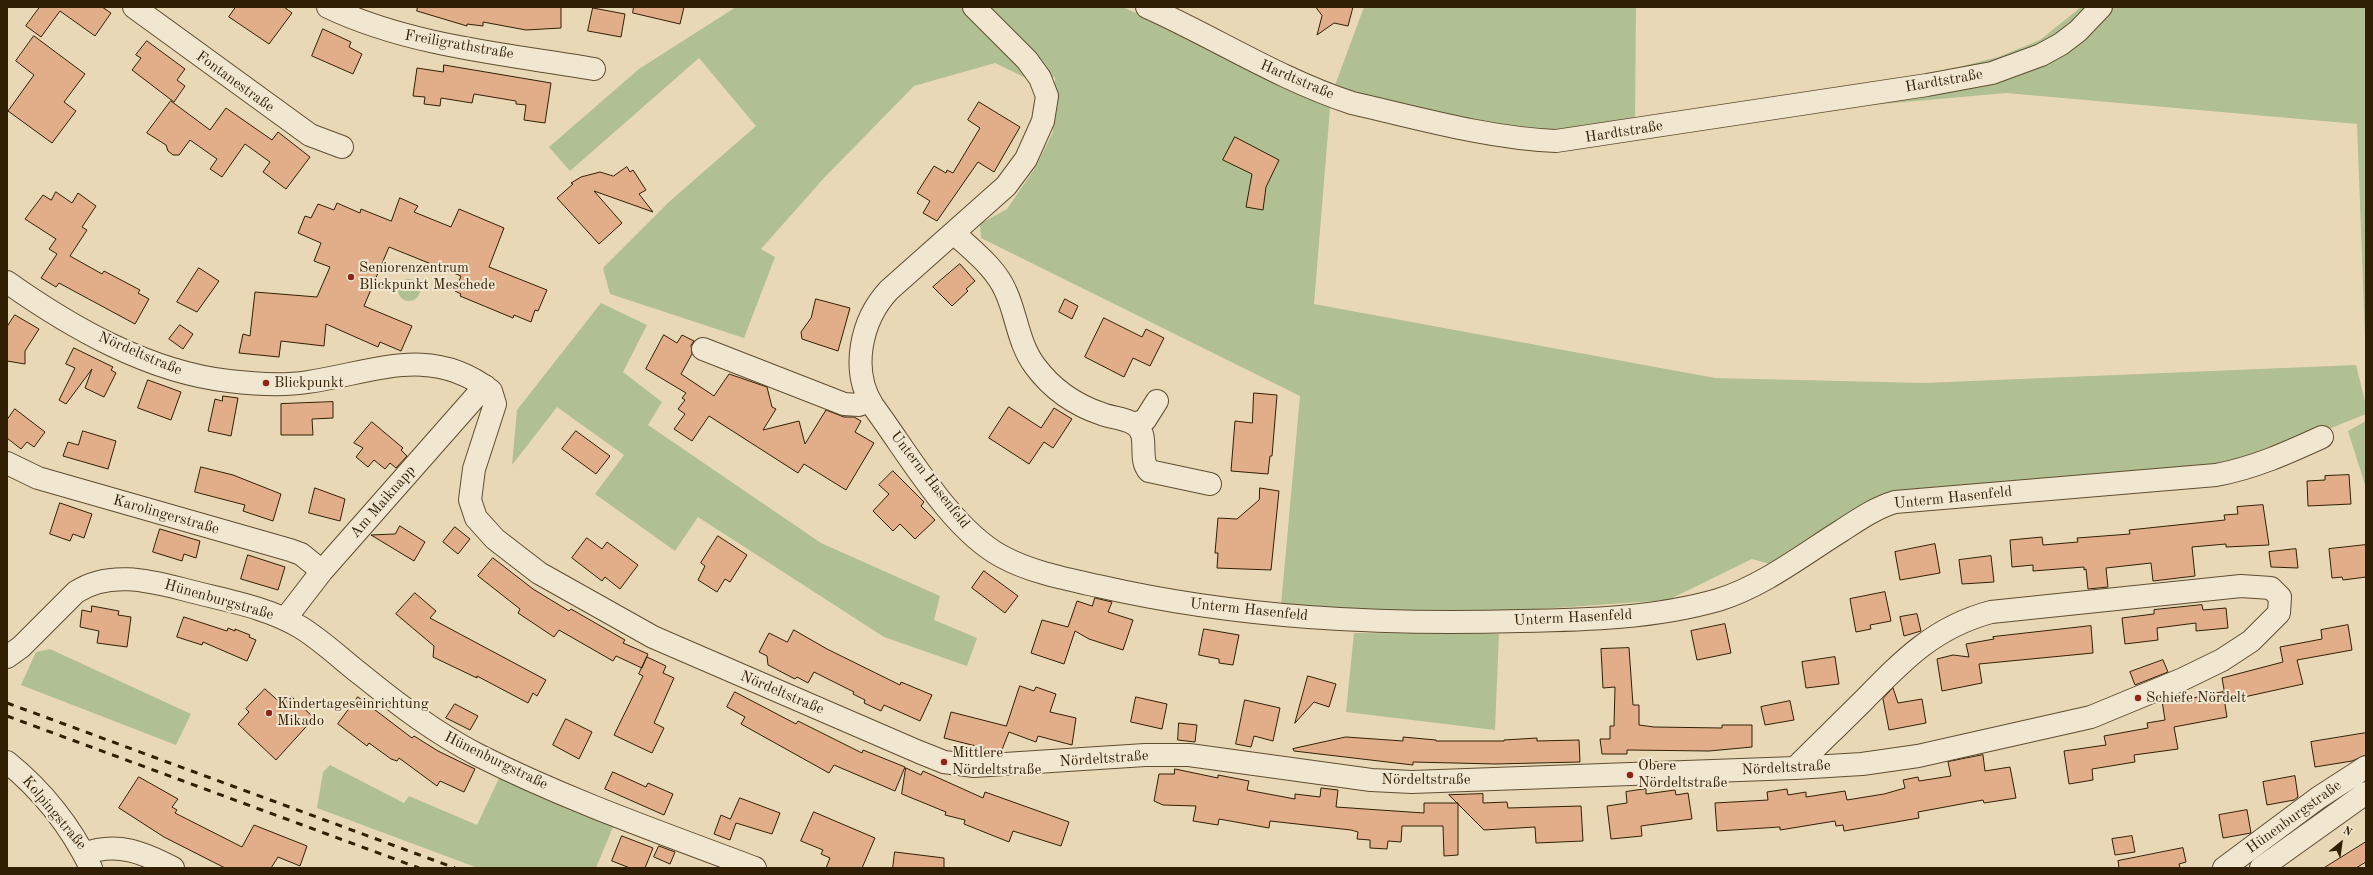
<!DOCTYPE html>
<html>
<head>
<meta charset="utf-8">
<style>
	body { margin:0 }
	#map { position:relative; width:2373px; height:875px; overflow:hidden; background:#e9d8b6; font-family:"Old Standard TT",serif }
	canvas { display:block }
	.frame { position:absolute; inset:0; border:8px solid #311f04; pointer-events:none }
	.north { position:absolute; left:2321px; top:823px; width:40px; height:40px; -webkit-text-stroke:3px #f1e6d0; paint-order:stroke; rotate:29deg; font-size:11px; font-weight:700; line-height:16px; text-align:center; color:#311f04 }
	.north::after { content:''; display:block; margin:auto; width:14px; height:18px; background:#311f04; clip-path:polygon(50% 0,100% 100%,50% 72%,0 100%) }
</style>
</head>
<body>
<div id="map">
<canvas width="2373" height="875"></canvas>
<div class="frame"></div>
<div class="north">N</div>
</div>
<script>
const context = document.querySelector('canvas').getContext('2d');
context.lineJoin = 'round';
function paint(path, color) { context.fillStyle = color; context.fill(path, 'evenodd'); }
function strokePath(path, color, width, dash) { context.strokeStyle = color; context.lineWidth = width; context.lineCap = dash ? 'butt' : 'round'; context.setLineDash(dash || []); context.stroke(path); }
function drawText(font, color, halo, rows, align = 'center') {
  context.font = font + ' "Old Standard TT",serif'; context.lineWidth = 4; context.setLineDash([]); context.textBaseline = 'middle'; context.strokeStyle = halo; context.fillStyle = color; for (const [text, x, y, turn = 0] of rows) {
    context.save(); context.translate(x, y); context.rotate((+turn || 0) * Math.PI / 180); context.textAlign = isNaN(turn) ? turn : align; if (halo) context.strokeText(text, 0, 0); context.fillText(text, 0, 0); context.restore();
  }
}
const green = new Path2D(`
	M 736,7 L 1122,7 L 1331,96 L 1364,7 L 1636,7 L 1635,124 L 1927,75 L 1998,57 L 2040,40 L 2081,7 L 2366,7 L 2366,363 L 2357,124 L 2006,93 L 1558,133 L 1505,128 L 1331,96 L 1314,304 L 1715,378 L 1924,383 L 2356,365 L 2366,405 L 2366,414 L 2239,465 L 1877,496 L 1773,565 L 1752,559 L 1668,600 L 1469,614 L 1281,605 L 1300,396 L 981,238 L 980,224 L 1007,209 L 1035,168 L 1053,132 L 1055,77 L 1034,82 L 995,63 L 914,86 L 824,178 L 761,249 L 775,257 L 744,338 L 610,294 L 603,268 L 670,201 L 756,126 L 699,58 L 570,171 L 549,147 L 639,69 Z
	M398 290a11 11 0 1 1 22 0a11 11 0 1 1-22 0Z
	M 601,303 L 647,325 L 623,372 L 662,402 L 648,425 L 821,543 L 940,596 L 934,620 L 977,638 L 967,666 L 884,637 L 698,517 L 675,551 L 595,494 L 624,455 L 557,407 L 512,465 L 517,410 Z
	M 2366,421 L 2366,488 L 2348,431 Z
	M 1354,633 L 1499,634 L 1495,730 L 1346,712 Z
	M 50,649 L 191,714 L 176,745 L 21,685 L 36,652 Z
	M 330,765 L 404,803 L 409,796 L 477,825 L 502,772 L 615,822 L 596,868 L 478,868 L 317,808 L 323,772 Z`);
const building = new Path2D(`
	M 40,7 L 102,7 L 111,13 L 95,36 L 60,11 L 41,37 L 26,26 Z
	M 236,7 L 284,7 L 292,13 L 269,44 L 229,17 Z
	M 418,7 L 561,7 L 561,28 L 526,30 L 483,22 L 483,26 L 467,24 L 467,26 L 417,11 Z
	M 634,7 L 684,7 L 680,24 L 633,13 Z
	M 1316,7 L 1353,7 L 1348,26 L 1334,23 L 1317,35 L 1322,16 Z
	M 593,8 L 625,14 L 621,37 L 588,31 Z
	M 323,29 L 351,42 L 349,47 L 362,54 L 353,74 L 312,56 Z
	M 34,36 L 85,74 L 64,102 L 76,111 L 52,143 L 8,111 L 34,75 L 16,61 Z
	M 147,41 L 185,69 L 177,80 L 185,86 L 174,102 L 132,70 L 141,58 L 136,55 Z
	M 444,65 L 551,83 L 545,123 L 524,120 L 526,105 L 516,104 L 516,101 L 474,94 L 472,103 L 441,98 L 440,106 L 424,104 L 425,97 L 413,96 L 417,68 L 443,72 Z
	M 171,101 L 210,130 L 226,108 L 272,140 L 278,132 L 310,157 L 286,189 L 263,172 L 270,162 L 245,144 L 222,177 L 210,169 L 217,159 L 190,140 L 179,155 L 173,155 L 168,151 L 166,145 L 147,133 Z
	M 979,102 L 1020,127 L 994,172 L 978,162 L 937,221 L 923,213 L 930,201 L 917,193 L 934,166 L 946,173 L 947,170 L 953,173 L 980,128 L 968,120 Z
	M 1235,137 L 1279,160 L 1266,187 L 1263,210 L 1246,207 L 1252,174 L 1223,160 Z
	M 627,167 L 630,172 L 633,170 L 646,190 L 639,194 L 653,212 L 594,191 L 622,223 L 599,244 L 557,198 L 573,184 L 571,183 L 581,177 L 600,172 L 613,176 Z
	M 56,192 L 72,203 L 78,193 L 96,206 L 82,227 L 87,230 L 70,256 L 102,274 L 104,271 L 140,290 L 138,293 L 149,299 L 135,324 L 59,283 L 56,287 L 41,278 L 57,254 L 49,249 L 56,239 L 25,219 L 43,195 L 51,200 Z
	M 400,198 L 418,206 L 414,212 L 451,227 L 459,209 L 504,228 L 489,267 L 547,290 L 538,311 L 535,310 L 531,322 L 514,315 L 513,318 L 460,296 L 461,294 L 455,291 L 461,276 L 389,247 L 364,306 L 412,326 L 401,351 L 380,342 L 378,347 L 326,324 L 324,346 L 281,341 L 279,357 L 239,353 L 243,334 L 250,336 L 255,292 L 317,297 L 330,267 L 314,261 L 321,243 L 298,233 L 305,216 L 311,218 L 318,204 L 334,210 L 337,203 L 360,213 L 361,209 L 391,221 Z
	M 960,264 L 975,281 L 966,289 L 968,291 L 952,306 L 933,287 Z
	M 199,268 L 219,281 L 197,312 L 177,302 Z
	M 816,299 L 850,308 L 838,351 L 802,339 L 801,332 L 811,318 Z
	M 1065,299 L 1078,306 L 1072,319 L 1059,312 Z
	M 15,315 L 39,329 L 25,351 L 25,364 L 7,361 L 7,327 Z
	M 1104,318 L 1142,337 L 1146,329 L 1164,338 L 1150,366 L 1133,358 L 1124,377 L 1085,357 Z
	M 180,325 L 193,334 L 183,349 L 169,339 Z
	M 664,335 L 677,343 L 682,335 L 694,341 L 691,345 L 692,354 L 681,374 L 714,396 L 729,374 L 767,387 L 772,407 L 776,409 L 763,430 L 799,421 L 805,444 L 826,410 L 844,417 L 854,417 L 861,421 L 855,432 L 874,443 L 846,490 L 804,464 L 798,473 L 709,416 L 692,441 L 674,429 L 685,414 L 678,409 L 685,400 L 682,398 L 686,393 L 646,369 Z
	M 74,348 L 113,367 L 111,370 L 116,373 L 104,397 L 85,388 L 92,369 L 66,404 L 59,400 L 75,368 L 66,364 Z
	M 148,380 L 181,392 L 171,420 L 138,408 Z
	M 1254,393 L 1277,395 L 1272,456 L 1270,456 L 1268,474 L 1231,471 L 1235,421 L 1252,423 Z
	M 223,396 L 238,398 L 231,436 L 208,431 L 215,399 L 222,401 Z
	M 333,402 L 333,418 L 312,419 L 313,435 L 281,435 L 281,404 Z
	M 1009,407 L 1041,428 L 1054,408 L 1072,419 L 1053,448 L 1044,442 L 1029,464 L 989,438 Z
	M 15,409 L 45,432 L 34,447 L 27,442 L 21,449 L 7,438 L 7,420 Z
	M 372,422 L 403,448 L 401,450 L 407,456 L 396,468 L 390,463 L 385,469 L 374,460 L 368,467 L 356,457 L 363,448 L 354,443 Z
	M 83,431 L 116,441 L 108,469 L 63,456 L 68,442 L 78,445 Z
	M 576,431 L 610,456 L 596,474 L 562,449 Z
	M 201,467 L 233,475 L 281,494 L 273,521 L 243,511 L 245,505 L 195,492 Z
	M 893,471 L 924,502 L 921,506 L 935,520 L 915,539 L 900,524 L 893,531 L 873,511 L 889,494 L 879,485 Z
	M 2349,475 L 2351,504 L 2308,506 L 2307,481 L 2325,480 L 2325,476 Z
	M 315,488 L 345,499 L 340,521 L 309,513 Z
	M 1260,488 L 1279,491 L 1271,570 L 1217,568 L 1218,553 L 1215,553 L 1218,518 L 1237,519 L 1259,500 Z
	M 60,503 L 92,514 L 84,538 L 73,534 L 70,541 L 50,534 Z
	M 2263,505 L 2269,545 L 2226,547 L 2226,544 L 2192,547 L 2195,576 L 2153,581 L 2151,563 L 2106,568 L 2108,587 L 2088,589 L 2086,569 L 2084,570 L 2084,567 L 2033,571 L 2033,565 L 2012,567 L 2010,540 L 2042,537 L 2043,545 L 2078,542 L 2077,538 L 2130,534 L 2129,530 L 2225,520 L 2224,515 L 2238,514 L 2237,507 Z
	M 400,526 L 425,542 L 414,561 L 371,535 L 395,534 Z
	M 455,527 L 470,539 L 458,554 L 443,542 Z
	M 160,529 L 200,541 L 196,558 L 184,554 L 182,561 L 153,552 Z
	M 718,536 L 747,555 L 730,582 L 725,579 L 717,592 L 698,580 L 705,566 L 701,563 Z
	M 587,538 L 602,549 L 607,542 L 638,565 L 620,589 L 605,577 L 602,581 L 572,558 Z
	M 1935,544 L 1940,573 L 1900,580 L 1895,552 Z
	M 2366,545 L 2366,577 L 2343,580 L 2342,577 L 2332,578 L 2329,549 Z
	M 2296,549 L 2298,568 L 2271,567 L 2269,552 Z
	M 248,555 L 285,567 L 278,590 L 241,579 Z
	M 1991,556 L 1994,582 L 1962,584 L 1959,560 Z
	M 493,558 L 533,589 L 569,611 L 571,609 L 625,640 L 623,643 L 648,654 L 642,668 L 616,656 L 613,661 L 559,630 L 554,637 L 518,613 L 520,609 L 478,576 Z
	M 984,571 L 1018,596 L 1005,613 L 972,588 Z
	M 1885,592 L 1891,621 L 1870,625 L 1871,629 L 1856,632 L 1850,599 Z
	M 415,593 L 436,611 L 430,618 L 546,680 L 537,696 L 533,693 L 528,703 L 477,676 L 477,678 L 433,657 L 434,646 L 396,614 Z
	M 1095,598 L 1112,602 L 1108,612 L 1133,620 L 1123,650 L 1089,639 L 1075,631 L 1064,664 L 1031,653 L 1042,620 L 1068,627 L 1077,601 L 1092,606 Z
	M 2202,605 L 2203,610 L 2226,608 L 2228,628 L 2196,631 L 2196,623 L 2157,628 L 2158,640 L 2125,644 L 2122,618 L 2154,614 L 2154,610 Z
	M 92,606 L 119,611 L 118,615 L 131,617 L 127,647 L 97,643 L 99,631 L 80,627 L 82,610 L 91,612 Z
	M 1917,614 L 1921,631 L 1904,636 L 1900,617 Z
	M 184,617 L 227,631 L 228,628 L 235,631 L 235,629 L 250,635 L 249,637 L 256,640 L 247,661 L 203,642 L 202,645 L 177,637 Z
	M 1725,624 L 1731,653 L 1697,660 L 1691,631 Z
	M 2348,625 L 2352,650 L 2297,660 L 2303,684 L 2226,701 L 2222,678 L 2283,662 L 2280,647 L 2322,639 L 2321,630 Z
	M 2091,626 L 2093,653 L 1979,664 L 1982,683 L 1942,691 L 1937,659 L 1953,655 L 1969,657 L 1966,644 L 1994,639 L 1993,637 Z
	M 1204,629 L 1239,635 L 1233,665 L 1219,663 L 1219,659 L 1199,655 Z
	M 794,630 L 827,649 L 900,685 L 901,682 L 932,695 L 920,721 L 884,705 L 881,711 L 864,703 L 865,700 L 853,694 L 854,692 L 814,672 L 808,683 L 797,677 L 795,679 L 768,665 L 767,656 L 759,652 L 769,633 L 787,642 Z
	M 1629,648 L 1633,705 L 1639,705 L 1639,725 L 1654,727 L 1722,728 L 1722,725 L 1752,725 L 1752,747 L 1709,751 L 1627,750 L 1627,754 L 1602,754 L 1600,739 L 1610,739 L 1610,726 L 1614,726 L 1615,687 L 1603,688 L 1601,649 Z
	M 647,657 L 666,666 L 663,673 L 674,678 L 654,723 L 664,728 L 652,753 L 614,735 L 643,676 L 639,674 Z
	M 1835,657 L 1839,684 L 1806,688 L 1802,662 Z
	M 2163,660 L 2168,672 L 2135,685 L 2130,672 Z
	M 1308,676 L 1336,684 L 1329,707 L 1314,702 L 1295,723 Z
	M 1020,686 L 1034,691 L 1036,687 L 1056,694 L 1050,712 L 1076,718 L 1072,745 L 1038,736 L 1036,742 L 1009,732 L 1001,752 L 983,753 L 984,748 L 944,738 L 951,712 L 1006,726 Z
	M 1893,688 L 1898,703 L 1922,699 L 1926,723 L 1889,730 L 1883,699 Z
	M 265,689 L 283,705 L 291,696 L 314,718 L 276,760 L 238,724 L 249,712 L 246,709 Z
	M 735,692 L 796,724 L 798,721 L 862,753 L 863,750 L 905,767 L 895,791 L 834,765 L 829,773 L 741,724 L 745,717 L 727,707 Z
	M 2223,692 L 2227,717 L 2174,727 L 2178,749 L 2134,755 L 2135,762 L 2092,769 L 2093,780 L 2069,784 L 2064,751 L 2106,745 L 2104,736 L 2148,728 L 2147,723 L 2165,720 L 2162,701 L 2166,700 L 2177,698 L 2177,701 Z
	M 358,697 L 412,738 L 414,736 L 438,751 L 475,769 L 464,792 L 440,781 L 437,786 L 399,758 L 397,761 L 391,759 L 369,743 L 367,746 L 338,724 Z
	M 1136,697 L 1167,704 L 1162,729 L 1131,722 Z
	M 1245,700 L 1280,708 L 1273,741 L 1254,736 L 1251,747 L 1236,744 Z
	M 1790,701 L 1794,720 L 1765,725 L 1761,707 Z
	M 455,704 L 478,716 L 470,730 L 446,718 Z
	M 566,719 L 592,732 L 579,759 L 553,745 Z
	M 1179,723 L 1197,725 L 1195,742 L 1178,740 Z
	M 2366,733 L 2366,755 L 2352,761 L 2315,767 L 2311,742 Z
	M 1346,737 L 1403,741 L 1403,737 L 1436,740 L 1436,741 L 1504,741 L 1504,740 L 1537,738 L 1537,741 L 1579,740 L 1580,762 L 1495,764 L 1413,762 L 1413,765 L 1294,751 L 1293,749 Z
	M 1983,755 L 1985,771 L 2010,767 L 2016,798 L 1984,803 L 1983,800 L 1918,812 L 1919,818 L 1844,831 L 1843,825 L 1836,826 L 1835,821 L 1780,830 L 1780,827 L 1717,831 L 1715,803 L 1768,800 L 1767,792 L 1787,789 L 1788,795 L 1806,792 L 1806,797 L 1845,791 L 1847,800 L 1884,794 L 1905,788 L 1903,780 L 1918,777 L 1919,781 L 1951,776 L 1948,762 Z
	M 906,768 L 921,775 L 923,771 L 983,798 L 985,792 L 1069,822 L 1061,846 L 1013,831 L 1009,842 L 964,824 L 965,820 L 945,815 L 946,812 L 902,794 Z
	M 1175,769 L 1218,778 L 1218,775 L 1249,781 L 1247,790 L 1295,799 L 1295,794 L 1320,797 L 1321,788 L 1338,790 L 1336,807 L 1424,813 L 1424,803 L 1458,803 L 1458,855 L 1444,856 L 1443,826 L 1402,826 L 1401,842 L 1388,841 L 1387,849 L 1370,848 L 1370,840 L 1357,839 L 1358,832 L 1351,830 L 1270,821 L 1269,828 L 1219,819 L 1218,825 L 1193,821 L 1196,806 L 1163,805 L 1154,801 L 1159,774 L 1174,774 Z
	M 613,772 L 646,787 L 648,783 L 673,794 L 664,815 L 605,789 Z
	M 2295,776 L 2298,797 L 2294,800 L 2267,805 L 2263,782 Z
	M 139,777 L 178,799 L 172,807 L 177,810 L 175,813 L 242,847 L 254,825 L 307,846 L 300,866 L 278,857 L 271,868 L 225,868 L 164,837 L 119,808 Z
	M 1646,789 L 1646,794 L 1675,790 L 1676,795 L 1688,793 L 1692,819 L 1641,826 L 1642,836 L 1611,839 L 1607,806 L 1627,803 L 1626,792 Z
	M 1483,794 L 1483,803 L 1507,802 L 1508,808 L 1581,806 L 1583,841 L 1536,843 L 1535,827 L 1484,830 L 1449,795 Z
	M 740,798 L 780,813 L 772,834 L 736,823 L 730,840 L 714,834 L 721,815 L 730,819 Z
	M 2247,810 L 2251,833 L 2223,838 L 2219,815 Z
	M 814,812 L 875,838 L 862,868 L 826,868 L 830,858 L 821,854 L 823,850 L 801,841 Z
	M 622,836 L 653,848 L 645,868 L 630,868 L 612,861 Z
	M 2132,836 L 2135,852 L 2115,855 L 2112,839 Z
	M 2366,842 L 2366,862 L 2356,868 L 2324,868 Z
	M 659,846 L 675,852 L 670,864 L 654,857 Z
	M 2183,848 L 2186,862 L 2179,864 L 2180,868 L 2119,868 L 2118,861 Z
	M 895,852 L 944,858 L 944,868 L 893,868 Z`);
const minor = new Path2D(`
	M 134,7 L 310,135 L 342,147
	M 328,7 C 410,46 506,54 594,69
	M 974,7 L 1027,60 L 1040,78 L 1047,96 L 1043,121 L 1026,159 L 1006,186 L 889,290 C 861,320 850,370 873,406 C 908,453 950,528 1001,556 C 1030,572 1066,579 1098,586 C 1237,618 1379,625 1521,621 C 1586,620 1655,618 1718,600 C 1763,586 1801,556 1841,531 C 1858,520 1875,508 1895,502 L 2216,475 C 2254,468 2287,453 2322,437
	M 1147,7 C 1216,38 1279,79 1352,103 C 1418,118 1487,138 1556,141 L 1927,85 L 1992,73 L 2041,55 L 2061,44 L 2078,31 L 2101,7
	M 955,234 C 973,251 996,268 1006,292 C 1017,316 1018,343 1035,366 C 1052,389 1075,405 1102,414 C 1112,418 1125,418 1134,424 C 1151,434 1137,458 1149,471 L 1210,484
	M 7,282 C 72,328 149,372 229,381 C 254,384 283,386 308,382 C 375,372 431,344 491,391 L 495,404 L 474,469 L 470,500 L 476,518 L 495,539 L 539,573 L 653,637 L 919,752 L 944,762 L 974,766 L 1145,755 L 1189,755 L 1371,780 L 1412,782 L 1795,768 L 1862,764 L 1918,756 L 2091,717 L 2183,679 L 2222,660 L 2251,641 L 2279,613 L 2280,597 L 2271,588 L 2241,586 L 1991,612 C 1935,627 1904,659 1865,699 C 1842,722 1818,745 1795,768
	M 703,349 L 844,404 L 859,405 L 869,400
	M 1135,424 L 1145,420 L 1157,401
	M 7,463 L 38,478 L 290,550 L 301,554 L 322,571
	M 285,619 L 322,571 L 485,386
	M 7,657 L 21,647 L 76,592 C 108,571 147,580 182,589 C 222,600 265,606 300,627 C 323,641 342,660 363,676 C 400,706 436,733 478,755 C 567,800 662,833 755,868
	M 7,762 C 43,791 71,827 91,868
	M 84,854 C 117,841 144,853 173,868
	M 2224,868 L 2318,798 L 2366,767
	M 2261,868 L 2366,793`);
const rail = new Path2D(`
	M 7,703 L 455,868
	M 7,716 L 419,868`);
const markers = [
	[351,277,4,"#8f2418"],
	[266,383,4,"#8f2418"],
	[2138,698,4,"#8f2418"],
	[269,713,4,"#8f2418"],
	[944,762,4,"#8f2418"],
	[1630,775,4,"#8f2418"]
];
const streetNames = [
	["Freiligrathstraße",459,45,10],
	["Hardtstraße",1297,80,23],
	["Hardtstraße",1944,81,-10],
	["Fontanestraße",235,82,36],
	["Hardtstraße",1624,132,-9],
	["Nördeltstraße",140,354,23],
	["Unterm Hasenfeld",930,480,52],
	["Unterm Hasenfeld",1953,498,-6],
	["Am Maiknapp",383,502,-49],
	["Karolingerstraße",166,515,16],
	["Hünenburgstraße",219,600,16],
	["Unterm Hasenfeld",1249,610,6],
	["Unterm Hasenfeld",1573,618,-3],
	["Nördeltstraße",782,693,23],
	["Nördeltstraße",1104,759,-4],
	["Hünenburgstraße",496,761,26],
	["Nördeltstraße",1786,768,-3],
	["Nördeltstraße",1426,780],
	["Kolpingstraße",54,813,50],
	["Hünenburgstraße",2294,817,-36]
];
const poiNames = [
	["Seniorenzentrum",359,268],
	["Blickpunkt Meschede",359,285],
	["Blickpunkt",274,383],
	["Schiefe Nördelt",2146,698],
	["Kindertageseinrichtung",277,704],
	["Mikado",277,721],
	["Mittlere",952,753],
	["Nördeltstraße",952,770],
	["Obere",1638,766],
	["Nördeltstraße",1638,783]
];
paint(green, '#b0c092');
paint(building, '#e1ae89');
strokePath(building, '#311f04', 1);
strokePath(minor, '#5f4d30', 24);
strokePath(minor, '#f1e6d0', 22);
strokePath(rail, '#311f04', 3, [7, 7]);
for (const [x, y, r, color] of markers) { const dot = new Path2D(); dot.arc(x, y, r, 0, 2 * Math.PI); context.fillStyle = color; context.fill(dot); strokePath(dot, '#f1e6d0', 1.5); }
drawText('15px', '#311f04', '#f1e6d0', streetNames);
drawText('15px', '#311f04', '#f1e6d0', poiNames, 'left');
</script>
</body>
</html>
